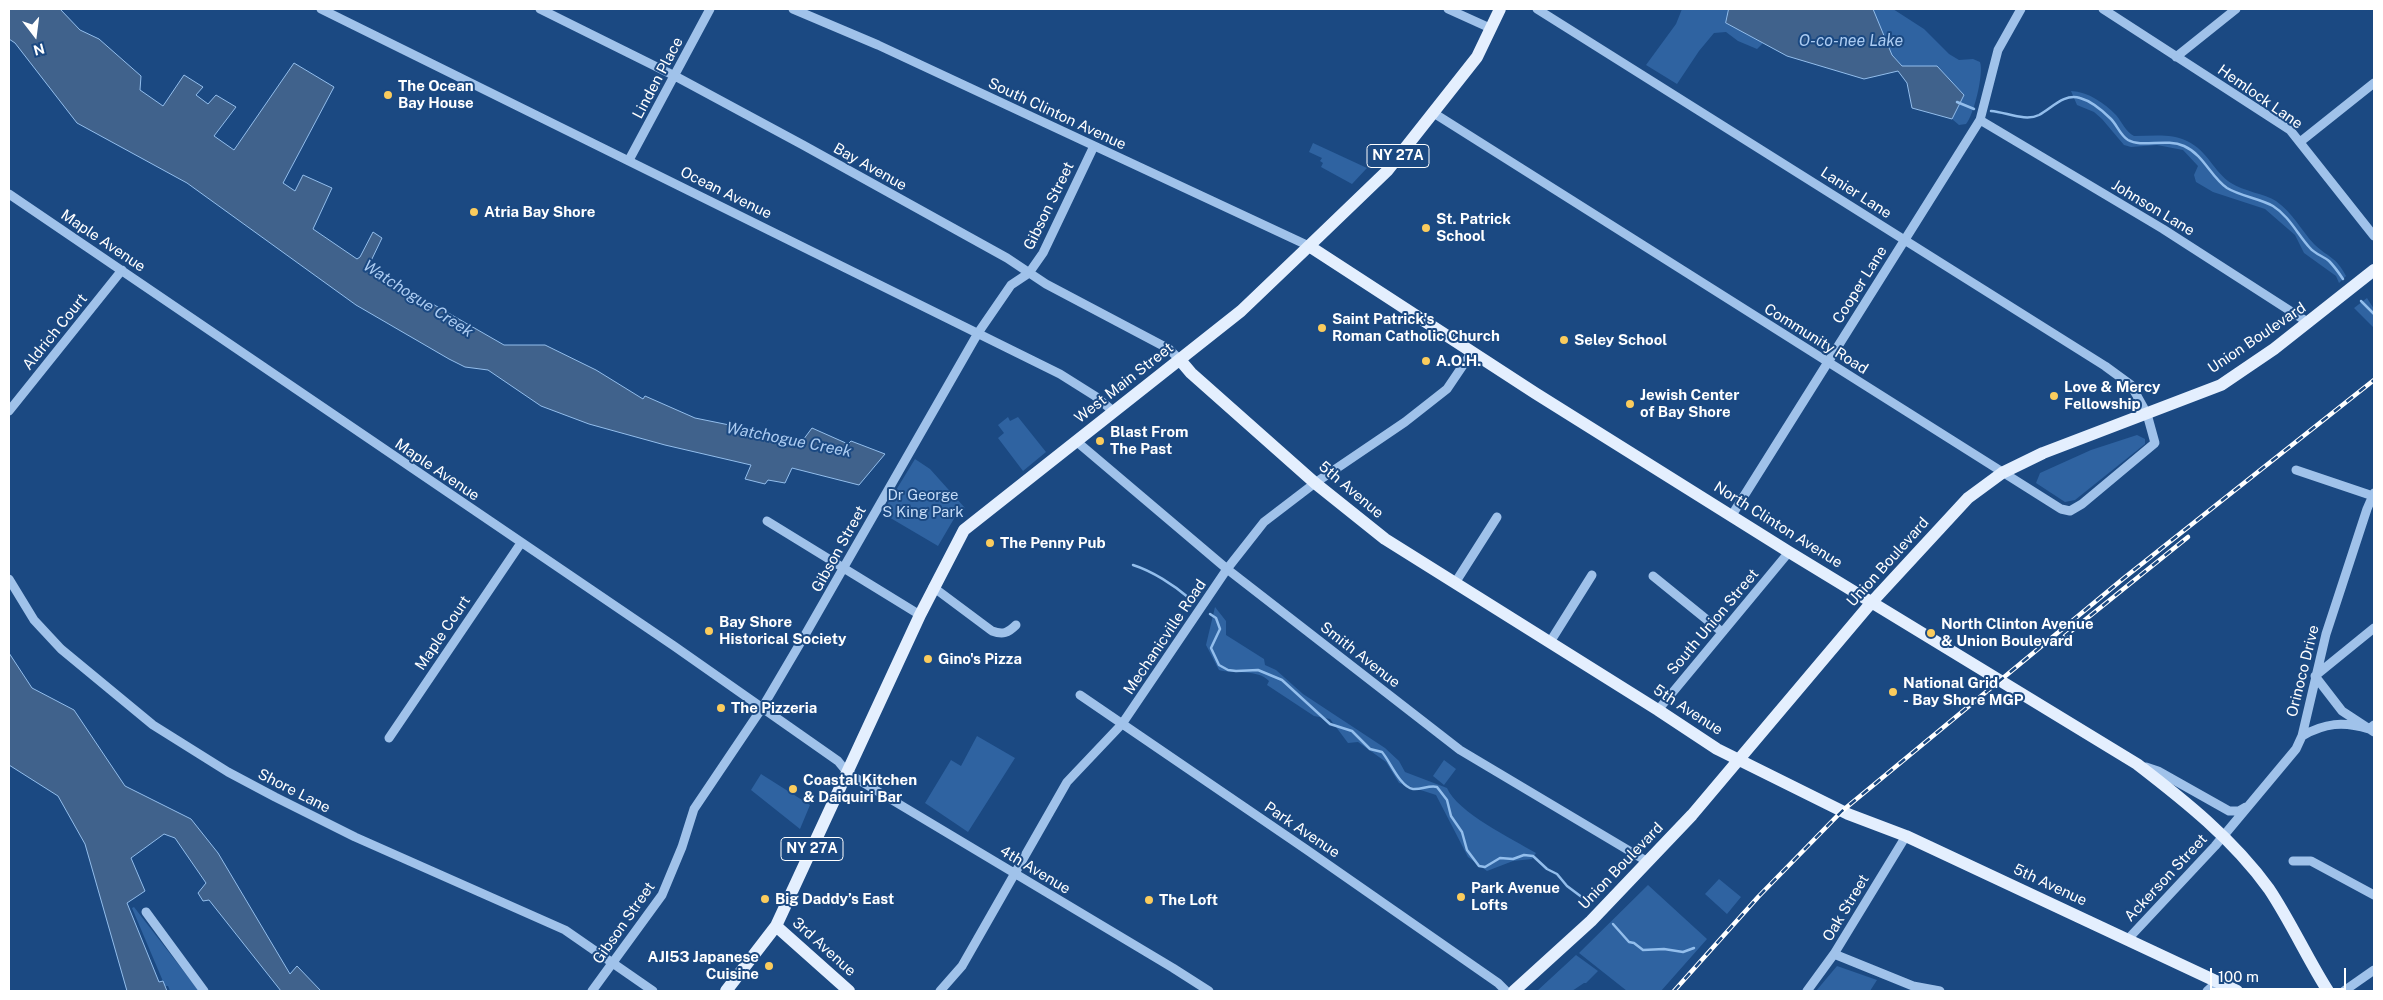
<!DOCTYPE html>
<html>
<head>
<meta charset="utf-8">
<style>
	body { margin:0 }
	#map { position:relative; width:2383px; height:1000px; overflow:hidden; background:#1b4982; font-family:"Public Sans",sans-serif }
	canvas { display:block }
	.frame { position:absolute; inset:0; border:10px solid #fff; pointer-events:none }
	.north { position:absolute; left:10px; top:10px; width:50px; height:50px; -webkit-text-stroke:4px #1b4982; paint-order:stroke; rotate:165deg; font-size:14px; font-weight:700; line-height:20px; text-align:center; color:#fff }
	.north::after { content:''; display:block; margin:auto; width:18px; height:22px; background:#fff; clip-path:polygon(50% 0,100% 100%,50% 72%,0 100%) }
	.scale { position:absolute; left:2210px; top:968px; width:136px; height:22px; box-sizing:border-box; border:2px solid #fff; border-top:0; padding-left:6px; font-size:15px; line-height:18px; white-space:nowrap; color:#fff; -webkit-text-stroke:4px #1b4982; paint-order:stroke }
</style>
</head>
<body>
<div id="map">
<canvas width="2383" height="1000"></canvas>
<div class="frame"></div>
<div class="north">N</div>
<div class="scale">100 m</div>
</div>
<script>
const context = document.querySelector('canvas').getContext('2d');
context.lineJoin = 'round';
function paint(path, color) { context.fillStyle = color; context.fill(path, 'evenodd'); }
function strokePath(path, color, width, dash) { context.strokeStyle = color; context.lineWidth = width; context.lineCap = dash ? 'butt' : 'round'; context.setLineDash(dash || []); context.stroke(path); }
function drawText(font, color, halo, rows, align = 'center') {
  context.font = font + ' "Public Sans",sans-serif'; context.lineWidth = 4; context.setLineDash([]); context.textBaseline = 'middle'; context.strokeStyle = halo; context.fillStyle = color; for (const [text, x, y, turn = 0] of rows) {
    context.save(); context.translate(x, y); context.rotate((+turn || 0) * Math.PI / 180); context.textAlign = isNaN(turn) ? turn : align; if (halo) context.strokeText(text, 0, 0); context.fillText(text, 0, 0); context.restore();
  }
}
const green = new Path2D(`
	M 1682,9 L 1729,9 L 1726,23 L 1763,43 L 1757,49 L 1738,41 L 1726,32 L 1714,33 L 1699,51 L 1677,84 L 1646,65 L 1676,24 Z
	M 1873,9 L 1893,9 L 1924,29 L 1949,54 L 1959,60 L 1973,59 L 1980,62 C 1984,73 1974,115 1966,124 L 1959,125 L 1952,119 L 1964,95 L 1937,66 L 1902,66 L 1892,55 Z
	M 2071,91 C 2089,92 2104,103 2116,115 C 2122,122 2126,132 2134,136 C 2152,136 2171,133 2187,141 C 2208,151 2213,171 2231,183 C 2243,191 2265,194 2276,201 C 2293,213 2301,230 2314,244 C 2327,257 2336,256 2346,276 L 2339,283 L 2336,276 L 2304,253 L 2295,235 L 2265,209 L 2213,192 L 2196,182 L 2194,175 L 2198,166 L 2183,150 L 2157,145 L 2131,147 L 2124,145 L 2102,119 L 2094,112 L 2077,105 Z
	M 1313,143 L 1367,168 L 1352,184 L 1321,167 L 1323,163 L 1320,161 L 1322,158 L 1309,152 Z
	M 2367,298 L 2374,309 L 2374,328 L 2354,308 Z
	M 1008,417 L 1010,421 L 1018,417 L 1046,452 L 1023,471 L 998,438 L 1004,433 L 998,425 Z
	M 2137,435 L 2145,439 L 2145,444 L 2075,500 L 2065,502 L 2036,483 L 2040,473 L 2091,450 Z
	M 915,459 L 930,469 L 965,508 L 955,517 L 938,546 L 882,513 Z
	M 1215,607 L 1226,621 L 1226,635 L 1264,659 L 1265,665 L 1276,670 L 1303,694 L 1385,748 L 1399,761 L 1405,772 L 1447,788 C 1457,812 1512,839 1536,853 L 1532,859 L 1513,861 L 1487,871 L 1468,857 L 1436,795 L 1399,783 L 1386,762 L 1358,742 L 1348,743 L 1330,719 L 1314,716 L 1267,685 L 1269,681 C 1258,669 1234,674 1219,670 L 1206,645 Z
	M 977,736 L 1015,758 L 968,832 L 925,803 L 951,760 L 961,766 Z
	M 1444,760 L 1456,769 L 1444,785 L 1433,776 Z
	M 761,774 L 810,805 L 800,829 L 751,790 Z
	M 1719,879 L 1741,897 L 1727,914 L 1705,894 Z
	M 1648,885 L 1707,939 L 1661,991 L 1627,991 L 1579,953 Z
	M 134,907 L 199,991 L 170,991 L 168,986 L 165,986 L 132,908 Z
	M 1576,955 L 1598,971 L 1586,983 L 1584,983 L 1572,991 L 1537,991 Z
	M 1837,966 L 1877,980 L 1870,991 L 1816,991 Z`);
const water = new Path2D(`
	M 9,9 L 60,9 L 80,30 L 99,39 L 141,76 L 140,90 L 163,106 L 184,75 L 203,87 L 196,95 L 208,104 L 216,95 L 236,107 L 214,136 L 234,150 L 294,63 L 334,87 L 283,183 L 295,191 L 303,175 L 332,188 L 313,229 L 357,259 L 360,257 L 373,232 L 382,238 L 370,263 L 370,268 L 504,345 L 545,345 L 596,370 L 643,399 L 645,396 L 695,418 L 803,440 L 812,428 L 848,444 L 851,441 L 885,454 L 859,485 L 792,468 L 785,483 L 768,480 L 765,484 L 745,479 L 751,465 L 665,445 L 589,424 L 541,406 L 488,370 L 465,367 L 449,359 L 356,305 L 187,183 L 77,123 L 15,43 L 9,39 Z
	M 1729,9 L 1873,9 L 1892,55 L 1902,66 L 1937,66 L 1964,95 L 1952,119 L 1912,108 L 1907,83 L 1898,71 L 1864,79 L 1787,56 L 1726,23 Z
	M 9,653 L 32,688 L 74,710 L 125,786 L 191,819 L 218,853 L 290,974 L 297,966 L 321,991 L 281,991 L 209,900 L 203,901 L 198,893 L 206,883 L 175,838 L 164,834 L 131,858 L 145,891 L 127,903 L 159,982 L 163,981 L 167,991 L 127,991 L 85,844 L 58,796 L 9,765 Z`);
const stream = new Path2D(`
	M 1957,102 L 1974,109
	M 1991,111 C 2006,112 2025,122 2039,115 C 2052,108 2064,93 2080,98 C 2091,101 2103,111 2111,119 C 2117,125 2120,135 2128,140 C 2142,148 2166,138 2184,146 C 2204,155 2210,176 2227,188 C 2240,196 2261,199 2273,206 C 2289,216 2298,235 2310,248 C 2315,254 2323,256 2329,261 C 2334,266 2339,273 2343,279
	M 2361,301 L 2374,314
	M 1133,565 C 1152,571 1174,585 1189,598
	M 1210,614 L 1216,618 L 1220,629 L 1211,648 L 1219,665 L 1228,670 L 1236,671 L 1258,670 L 1282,680 L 1330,724 L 1352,731 L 1370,749 L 1382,752 C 1390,761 1400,787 1413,789 C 1421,790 1429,785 1437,787 L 1447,800 L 1451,816 L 1462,832 L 1467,850 L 1479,866 L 1485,867 L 1500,858 L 1513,859 L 1524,855 L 1533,856 L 1547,869 L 1557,874 L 1567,886 L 1587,901
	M 1613,924 L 1629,942 L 1634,943 L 1643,950 L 1664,949 L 1683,952 L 1694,948`);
const minor = new Path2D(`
	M 321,9 L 1060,374 L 1095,396 L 1113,411
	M 540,9 L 675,76 L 803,145 L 1007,258 L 1046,284 L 1169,349 L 1180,360
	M 793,9 L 878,45 L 1309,246
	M 1448,9 L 1490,28
	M 2103,9 L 2290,130 L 2374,236
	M 2176,57 L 2236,9
	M 1432,112 L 2061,509 L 2070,511 L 2082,504 L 2155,443 L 2147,414 L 2131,385 L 2105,366 L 1537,9
	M 1980,120 L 2163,229 L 2309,323
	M 2300,142 L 2374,83
	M 629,160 L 710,9
	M 9,194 L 674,646 L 838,761 L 847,772 L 862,782 L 1173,968 L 1209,991
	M 9,411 L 122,270
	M 1076,441 L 1227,569 L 1460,750 L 1648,862
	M 2296,470 L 2373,496
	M 1732,515 L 1980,120 L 1998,50 L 2021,9
	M 767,521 L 920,615
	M 1653,576 L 1722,632
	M 9,579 L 34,620 L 61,649 L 153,725 L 228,772 L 275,797 L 355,837 L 565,930 L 653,991
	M 1455,583 L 1497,517
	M 933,587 L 992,631 C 1003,635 1008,633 1016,625
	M 2374,628 L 2315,676 L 2342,711 L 2374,732
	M 1550,642 L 1592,575
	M 1080,695 L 1307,850 L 1498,983 L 1506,991
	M 1658,710 L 1789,552
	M 2302,736 C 2325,723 2343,721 2369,729 L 2374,725
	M 389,738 L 521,543
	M 2146,767 L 2158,771 L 2229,811 L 2239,811 L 2246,807
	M 2293,861 L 2311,861 L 2374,895
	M 146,912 L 204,991
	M 2128,939 L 2215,846 L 2296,749 L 2302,736 L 2326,634 L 2367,509 L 2374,493
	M 1834,954 L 1913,986 L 1940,991
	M 592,991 L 662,895 L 682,847 L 694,809 L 762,708 L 805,635 L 978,333 L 1011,285 L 1029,273 L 1043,253 L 1094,146
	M 940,991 L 962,966 L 1067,782 L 1122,724 L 1227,569 L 1264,522 L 1315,483 L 1405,422 L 1447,389 L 1472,352
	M 1807,991 L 1834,954 L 1906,836
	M 2207,991 L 2217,982
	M 2344,991 L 2374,970`);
const major = new Path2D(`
	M 1309,246 L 1535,393 L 1789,552 L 2137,764 C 2185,801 2233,839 2269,889 C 2291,922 2307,958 2328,991
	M 1180,360 L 1191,373 L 1315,483 L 1385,539 L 1658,710 L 1717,749 L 1848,814 L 1906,836 L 2237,991
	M 776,926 L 849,991
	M 726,991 L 776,926 L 920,615 L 964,530 L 1241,311 L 1309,246 L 1387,171 L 1477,57 L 1500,9
	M 1514,991 L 1591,921 L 1692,815 L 1871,603 L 1968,498 L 2002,473 L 2043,453 L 2221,385 L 2274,349 L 2374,270`);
const rail = new Path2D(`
	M 2065,636 L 2188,537
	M 1674,991 L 1759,896 L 1842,811 L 2124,578 L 2374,380`);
const markers = [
	[388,95,5,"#fbcc5d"],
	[474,212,5,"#fbcc5d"],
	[1426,228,5,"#fbcc5d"],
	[1322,328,5,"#fbcc5d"],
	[1564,340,5,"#fbcc5d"],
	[1426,361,5,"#fbcc5d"],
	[2054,396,5,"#fbcc5d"],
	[1630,404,5,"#fbcc5d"],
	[1100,441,5,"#fbcc5d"],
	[990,543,5,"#fbcc5d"],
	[709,631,5,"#fbcc5d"],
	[1931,633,5,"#fbcc5d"],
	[928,659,5,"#fbcc5d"],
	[1893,692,5,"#fbcc5d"],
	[721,708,5,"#fbcc5d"],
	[793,789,5,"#fbcc5d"],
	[1461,897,5,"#fbcc5d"],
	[765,899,5,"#fbcc5d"],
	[1149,900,5,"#fbcc5d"],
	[769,966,5,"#fbcc5d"]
];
const shields = [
	[1398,156,62],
	[812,849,62]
];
const shieldNames = [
	["NY 27A",1398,156],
	["NY 27A",812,849]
];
const streetNames = [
	["Linden Place",658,78,-62],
	["Hemlock Lane",2260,97,35],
	["South Clinton Avenue",1057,114,25],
	["Bay Avenue",870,167,29],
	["Ocean Avenue",726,193,26],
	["Lanier Lane",1856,193,33],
	["Gibson Street",1049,206,-64],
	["Johnson Lane",2153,208,31],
	["Maple Avenue",103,241,34],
	["Cooper Lane",1860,285,-58],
	["Aldrich Court",55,332,-51],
	["Union Boulevard",2257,338,-34],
	["Community Road",1816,339,32],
	["West Main Street",1124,383,-38],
	["Maple Avenue",437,470,34],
	["5th Avenue",1351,490,40],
	["North Clinton Avenue",1778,525,32],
	["Gibson Street",839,549,-61],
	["Union Boulevard",1888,562,-48],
	["South Union Street",1713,622,-50],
	["Maple Court",443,633,-56],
	["Mechanicville Road",1165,637,-56],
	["Smith Avenue",1360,655,38],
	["Orinoco Drive",2303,671,-76],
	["5th Avenue",1688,710,33],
	["Shore Lane",294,791,27],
	["Park Avenue",1302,830,34],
	["Union Boulevard",1621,866,-46],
	["4th Avenue",1035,870,31],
	["Ackerson Street",2166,878,-47],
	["5th Avenue",2050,885,25],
	["Oak Street",1846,908,-59],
	["Gibson Street",624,923,-55],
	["3rd Avenue",824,947,42]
];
const poiNames = [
	["The Ocean",398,86],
	["Bay House",398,103],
	["Atria Bay Shore",484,212],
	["St. Patrick",1436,219],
	["School",1436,236],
	["Saint Patrick's",1332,319],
	["Roman Catholic Church",1332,336],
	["Seley School",1574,340],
	["A.O.H.",1436,361],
	["Love & Mercy",2064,387],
	["Fellowship",2064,404],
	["Jewish Center",1640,395],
	["of Bay Shore",1640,412],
	["Blast From",1110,432],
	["The Past",1110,449],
	["The Penny Pub",1000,543],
	["Bay Shore",719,622],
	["Historical Society",719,639],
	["North Clinton Avenue",1941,624],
	["& Union Boulevard",1941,641],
	["Gino's Pizza",938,659],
	["National Grid",1903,683],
	["- Bay Shore MGP",1903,700],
	["The Pizzeria",731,708],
	["Coastal Kitchen",803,780],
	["& Daiquiri Bar",803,797],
	["Park Avenue",1471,888],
	["Lofts",1471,905],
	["Big Daddy’s East",775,899],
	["The Loft",1159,900],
	["AJI53 Japanese",759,957,"right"],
	["Cuisine",759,974,"right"]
];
const parkNames = [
	["Dr George",923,495],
	["S King Park",923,512]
];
const waterNames = [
	["O-co-nee Lake",1851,41],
	["Watchogue Creek",418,299,33],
	["Watchogue Creek",789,440,11]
];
paint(green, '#2f63a1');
paint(water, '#40628c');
strokePath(water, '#93beec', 1);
strokePath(stream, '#93beec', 2.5);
strokePath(minor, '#a0c2ea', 9);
strokePath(major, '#e4effe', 12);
strokePath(rail, '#fff', 4.5);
strokePath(rail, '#1b4982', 2.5, [8]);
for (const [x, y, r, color] of markers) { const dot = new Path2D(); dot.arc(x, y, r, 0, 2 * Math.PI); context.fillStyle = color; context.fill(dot); strokePath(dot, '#1b4982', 2); }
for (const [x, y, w] of shields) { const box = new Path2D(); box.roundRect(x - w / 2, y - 11.5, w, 23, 4); context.fillStyle = '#1b4982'; context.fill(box); strokePath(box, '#fff', 1); }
drawText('bold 14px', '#fff', null, shieldNames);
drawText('15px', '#fff', '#1b4982', streetNames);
drawText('bold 15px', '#fff', '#1b4982', poiNames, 'left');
drawText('15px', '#c5dcf8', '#1b4982', parkNames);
drawText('italic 16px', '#acccf2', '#1b4982', waterNames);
</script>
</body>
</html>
